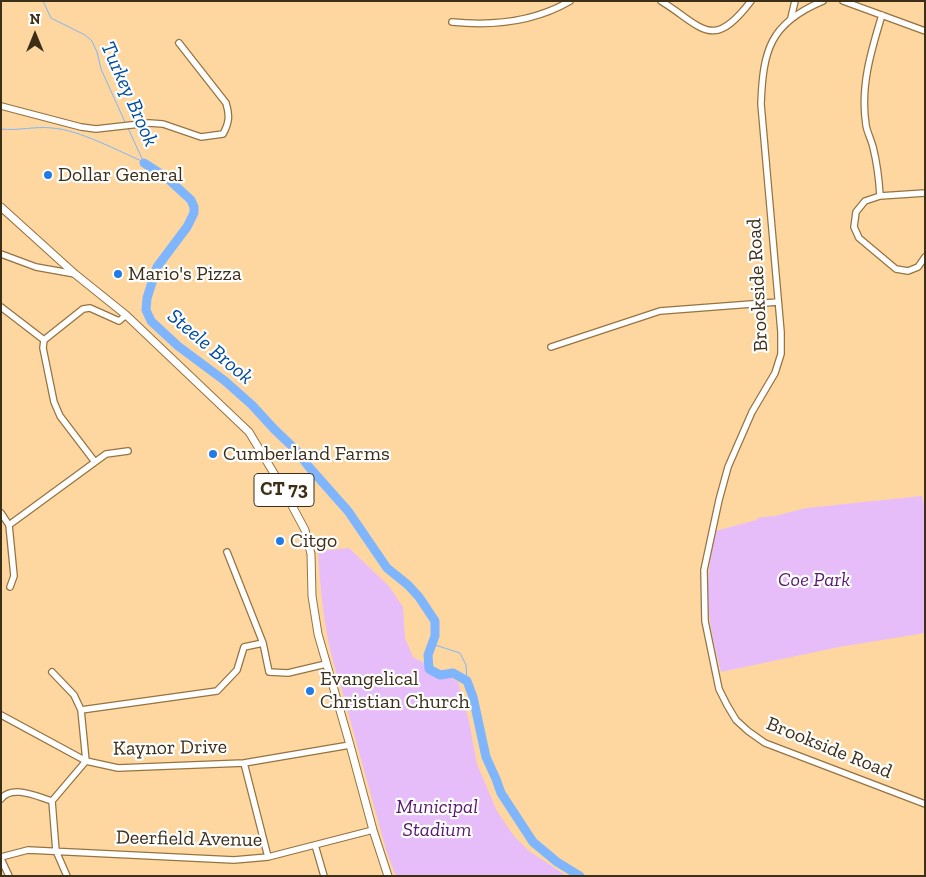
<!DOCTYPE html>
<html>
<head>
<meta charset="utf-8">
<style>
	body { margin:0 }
	#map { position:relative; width:926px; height:877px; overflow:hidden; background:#fed7a0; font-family:"Zilla Slab",serif }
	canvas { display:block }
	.frame { position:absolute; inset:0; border:2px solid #3d2e18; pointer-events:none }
	.north { position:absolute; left:10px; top:10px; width:50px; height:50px; -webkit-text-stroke:4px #fff; paint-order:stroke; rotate:0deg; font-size:14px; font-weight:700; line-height:20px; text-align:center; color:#3d2e18 }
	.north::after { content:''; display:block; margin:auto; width:18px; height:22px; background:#3d2e18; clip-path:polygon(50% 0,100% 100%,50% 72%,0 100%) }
</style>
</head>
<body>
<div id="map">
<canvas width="926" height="877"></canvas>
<div class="frame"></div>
<div class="north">N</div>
</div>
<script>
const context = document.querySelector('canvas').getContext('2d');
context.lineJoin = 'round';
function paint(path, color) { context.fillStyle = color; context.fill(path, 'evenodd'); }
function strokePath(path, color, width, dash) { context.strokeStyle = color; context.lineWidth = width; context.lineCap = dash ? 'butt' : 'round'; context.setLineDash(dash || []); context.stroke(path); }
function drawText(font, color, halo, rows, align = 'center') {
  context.font = font + ' "Zilla Slab",serif'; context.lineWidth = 4.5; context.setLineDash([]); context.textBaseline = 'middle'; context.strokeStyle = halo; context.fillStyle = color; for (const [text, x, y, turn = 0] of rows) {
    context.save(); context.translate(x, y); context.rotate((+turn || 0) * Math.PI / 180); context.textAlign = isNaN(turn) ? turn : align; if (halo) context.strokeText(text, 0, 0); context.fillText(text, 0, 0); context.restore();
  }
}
const green = new Path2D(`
	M 922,496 L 925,508 L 925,633 L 839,647 L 721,672 C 714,645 707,617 708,589 C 708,569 712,550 715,531 L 757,520 L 757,518 L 771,516 L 771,517 L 806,508 Z
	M 349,548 L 389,586 L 403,607 L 405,638 L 413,657 L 458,682 L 469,721 L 477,764 L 497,811 L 514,836 L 529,851 L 567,876 L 396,876 L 387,853 L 341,687 C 325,641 321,599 318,551 Z`);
const stream = new Path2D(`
	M 43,1 L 51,18 L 85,35 L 92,41 L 97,52 L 101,69 L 125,122
	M 128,128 L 144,163
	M 1,129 C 18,131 35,126 52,128 C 80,130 118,151 144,162
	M 432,644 L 460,653 L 466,665 L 467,681`);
const river = new Path2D(`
	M 144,163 L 166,177 L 191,200 L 194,207 L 194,213 L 187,227 L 157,267 L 147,298 L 146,310 L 151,321 L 178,346 L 225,381 L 252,405 L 274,429 L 296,450 L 309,467 L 348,511 L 387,568 L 408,585 L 419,597 L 435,621 L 435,636 L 428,655 L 429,669 L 440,675 L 453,673 L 467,681 L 473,697 L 486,757 L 496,779 L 501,793 L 533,842 L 557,862 L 580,876`);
const minor = new Path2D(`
	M 661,1 C 703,27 712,52 751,1
	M 823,1 C 770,23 763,50 761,104 L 781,332 L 781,354 L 775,373 L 752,412 L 728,467 L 719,500 L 704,570 L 705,621 L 719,689 L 727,705 L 736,720 L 748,731 L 765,743 L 925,804
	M 843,1 L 925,31
	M 791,18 L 795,1
	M 452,22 C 492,26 534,22 570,1
	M 1,106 L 81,127 L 96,129 L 149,123 L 163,124 L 201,137 L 223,134 C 229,123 230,116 226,103 L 179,43
	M 925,193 L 880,196 L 865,201 L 856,212 L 854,227 L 859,238 L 896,269 L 908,271 L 918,267 L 925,257
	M 880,196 C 879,179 877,163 873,147 C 871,139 867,132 866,125 C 860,87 871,51 882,15
	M 1,254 L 36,267 L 75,274
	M 1,307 L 44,340 L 43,348 L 54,402 L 60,416 L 95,462
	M 44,340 L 83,309 L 90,308 L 119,321 L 126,315
	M 551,347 L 660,311 L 778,302
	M 1,513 L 9,525 L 14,576 L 10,587
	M 9,525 L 106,454 L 128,451
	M 227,552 L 263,643 L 269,672 L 288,673 L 326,664
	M 52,672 L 74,695 L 81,710 L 86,761 L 52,801 L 56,851 L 67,876
	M 81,710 L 217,691 L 237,670 L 244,647 L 263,643
	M 1,715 L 86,761 L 118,768 L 244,763 L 350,745
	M 244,763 L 268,857
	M 1,799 C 12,784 38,797 52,801
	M 315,845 L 324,876
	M 1,857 L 28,850 L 234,860 L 268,857 L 373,830
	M 1,859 L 9,876`);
const major = new Path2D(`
	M 1,207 L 75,274 L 126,315 L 249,432 L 281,485 L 305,530 L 311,554 L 312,596 L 318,634 L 350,745 L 373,830 L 388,876`);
const markers = [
	[48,175,5,"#227be5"],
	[118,274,5,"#227be5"],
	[213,454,5,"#227be5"],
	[280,541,5,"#227be5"],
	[310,691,5,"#227be5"]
];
const shields = [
	[284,490,60]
];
const shieldNames = [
	["CT 73",284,490]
];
const poiNames = [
	["Dollar General",58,175],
	["Mario's Pizza",128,274],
	["Cumberland Farms",223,454],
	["Citgo",290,541],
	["Evangelical",320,679],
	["Christian Church",320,702]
];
const streetNames = [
	["Brookside Road",758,285,-93],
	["Kaynor Drive",170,748,-1],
	["Brookside Road",829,748,22],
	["Deerfield Avenue",189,839,1]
];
const parkNames = [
	["Coe Park",814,580],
	["Municipal",437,807],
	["Stadium",437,830]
];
const waterNames = [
	["Turkey Brook",129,94,66],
	["Steele Brook",210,347,40]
];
paint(green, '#e7bdf9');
strokePath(stream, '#7eb5fd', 1);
strokePath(river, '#7eb5fd', 9);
strokePath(minor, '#96733f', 8);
strokePath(major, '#96733f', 9);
strokePath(minor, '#fff', 5.5);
strokePath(major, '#fff', 7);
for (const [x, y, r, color] of markers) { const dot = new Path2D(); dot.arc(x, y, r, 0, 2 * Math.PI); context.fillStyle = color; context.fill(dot); strokePath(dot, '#fff', 2); }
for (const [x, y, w] of shields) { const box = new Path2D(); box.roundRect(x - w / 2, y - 16.5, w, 33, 4); context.fillStyle = '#fff'; context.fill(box); strokePath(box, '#3d2e18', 1); }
drawText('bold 19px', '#3d2e18', null, shieldNames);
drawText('20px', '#3d2e18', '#fff', poiNames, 'left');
drawText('20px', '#3d2e18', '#fff', streetNames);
drawText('italic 20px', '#5a1871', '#fff', parkNames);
drawText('italic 21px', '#004da0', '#fff', waterNames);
</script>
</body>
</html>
